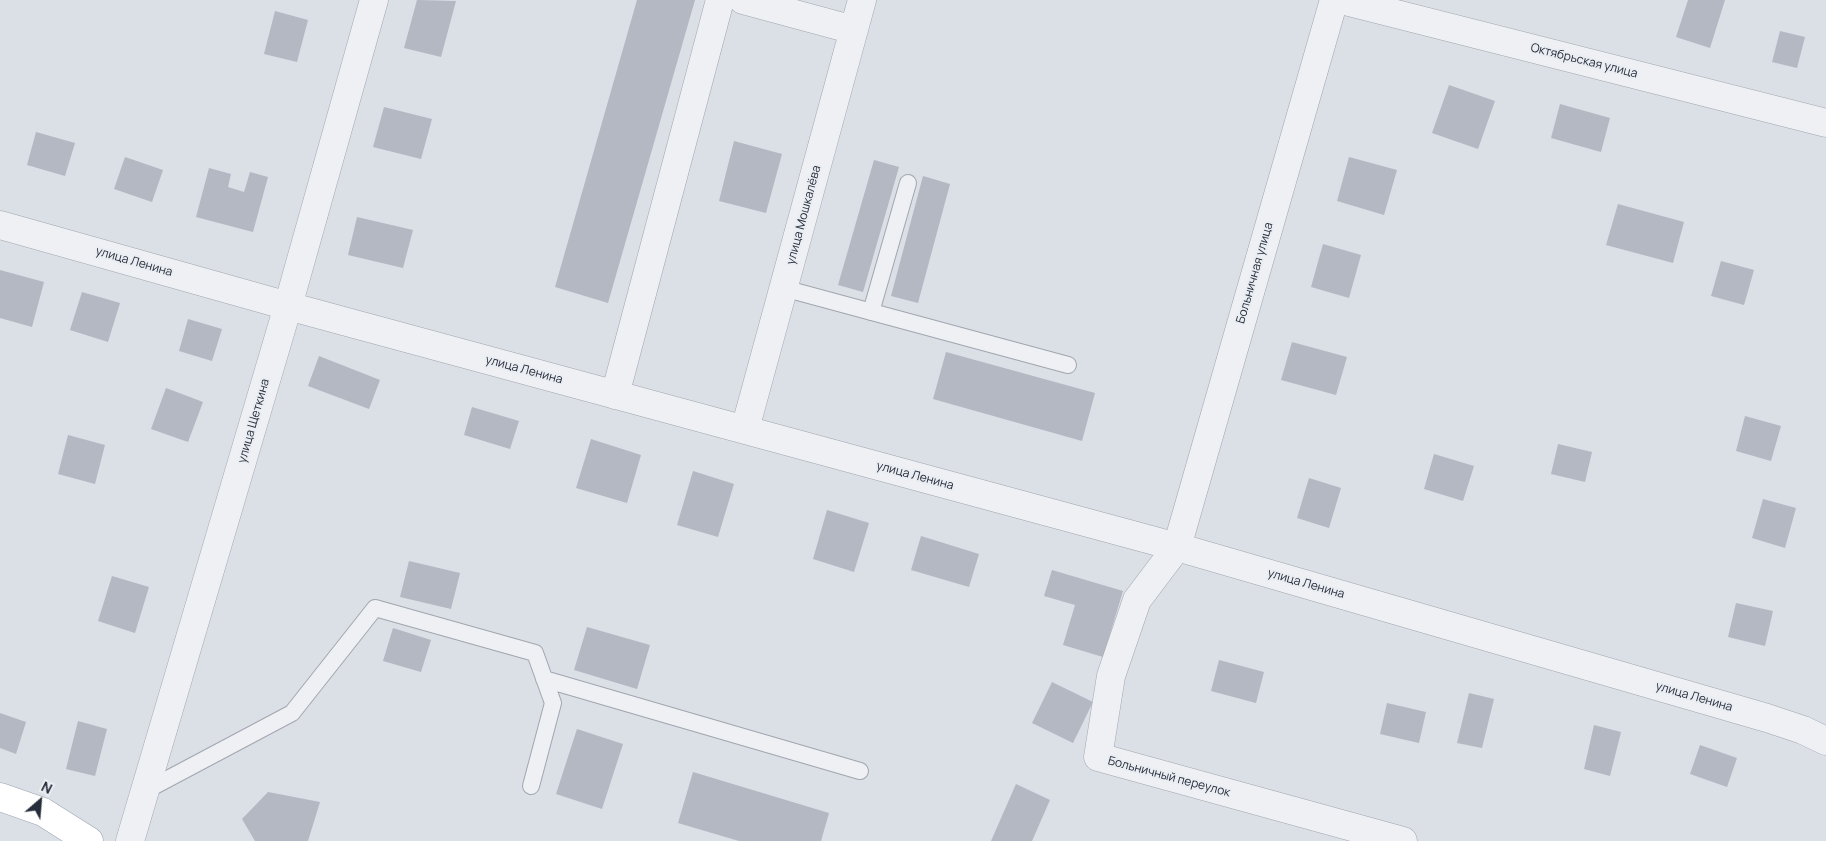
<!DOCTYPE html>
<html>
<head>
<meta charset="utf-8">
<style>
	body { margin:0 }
	#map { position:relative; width:1826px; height:841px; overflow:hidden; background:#dbdfe6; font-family:Manrope,sans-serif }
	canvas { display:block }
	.north { position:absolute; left:15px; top:776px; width:50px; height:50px; -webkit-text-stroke:4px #eaeef3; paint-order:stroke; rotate:27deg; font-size:14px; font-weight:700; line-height:20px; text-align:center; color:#262d3b }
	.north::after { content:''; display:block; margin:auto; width:18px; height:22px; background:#262d3b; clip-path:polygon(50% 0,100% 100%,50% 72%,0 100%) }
</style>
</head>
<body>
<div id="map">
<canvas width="1826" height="841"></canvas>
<div class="north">N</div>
</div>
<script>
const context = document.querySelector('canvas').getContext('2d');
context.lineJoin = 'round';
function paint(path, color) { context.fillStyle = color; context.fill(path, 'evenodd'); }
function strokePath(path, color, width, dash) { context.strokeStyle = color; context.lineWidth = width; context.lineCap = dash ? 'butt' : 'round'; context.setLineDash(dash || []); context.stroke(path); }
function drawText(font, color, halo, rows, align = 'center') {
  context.font = font + ' Manrope,sans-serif'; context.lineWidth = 4; context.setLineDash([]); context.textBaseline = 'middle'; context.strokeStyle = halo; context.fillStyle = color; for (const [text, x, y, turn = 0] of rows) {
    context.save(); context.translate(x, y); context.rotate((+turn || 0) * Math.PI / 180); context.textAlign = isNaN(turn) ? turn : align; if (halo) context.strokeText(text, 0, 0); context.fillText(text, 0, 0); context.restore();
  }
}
const building = new Path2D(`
	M 417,0 L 456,1 L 441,57 L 404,48 Z
	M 637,0 L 695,0 L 608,303 L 555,287 Z
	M 1688,0 L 1725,0 L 1710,48 L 1676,37 Z
	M 275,11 L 308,20 L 297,62 L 264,54 Z
	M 1780,31 L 1805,37 L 1797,68 L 1772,62 Z
	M 1449,85 L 1495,101 L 1478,149 L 1432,133 Z
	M 1560,104 L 1610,118 L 1601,152 L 1551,138 Z
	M 384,107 L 432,119 L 421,159 L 373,147 Z
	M 36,132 L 75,143 L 65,176 L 27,165 Z
	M 734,141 L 782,154 L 766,213 L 719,201 Z
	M 125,157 L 163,170 L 152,202 L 114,189 Z
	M 1349,157 L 1397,170 L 1384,215 L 1337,201 Z
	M 874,160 L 899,167 L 863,292 L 838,285 Z
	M 209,168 L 231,174 L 228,187 L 244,192 L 250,172 L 268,177 L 253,232 L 196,217 Z
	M 923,176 L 950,184 L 918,303 L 891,296 Z
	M 1618,204 L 1684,222 L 1673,263 L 1606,245 Z
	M 357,217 L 413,230 L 403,268 L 348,255 Z
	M 1323,244 L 1361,255 L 1349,298 L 1311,287 Z
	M 1721,261 L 1754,270 L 1744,305 L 1711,296 Z
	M 0,270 L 44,282 L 32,327 L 0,318 Z
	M 82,292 L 120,303 L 108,342 L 70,330 Z
	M 188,319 L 222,329 L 212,361 L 179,351 Z
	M 1292,342 L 1347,357 L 1336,395 L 1281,380 Z
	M 946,352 L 1095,393 L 1082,441 L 933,399 Z
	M 319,356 L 380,380 L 369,409 L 308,386 Z
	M 166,388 L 203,402 L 188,442 L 151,429 Z
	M 472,407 L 519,421 L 510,449 L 464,435 Z
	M 1745,416 L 1781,426 L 1771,461 L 1736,451 Z
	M 68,435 L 105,445 L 95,484 L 58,474 Z
	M 591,439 L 641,455 L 627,503 L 576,488 Z
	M 1558,444 L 1592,452 L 1585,482 L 1551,474 Z
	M 1434,454 L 1474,466 L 1463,501 L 1424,489 Z
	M 693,471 L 734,484 L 718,537 L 677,525 Z
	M 1309,478 L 1341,488 L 1329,528 L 1297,518 Z
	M 1763,499 L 1796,508 L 1785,548 L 1752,538 Z
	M 827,510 L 869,523 L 854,572 L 813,559 Z
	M 921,536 L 979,554 L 969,587 L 911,570 Z
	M 409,561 L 460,573 L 451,609 L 400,597 Z
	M 1052,570 L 1123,591 L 1103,657 L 1063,645 L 1075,605 L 1044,596 Z
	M 112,576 L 149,587 L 135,633 L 98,621 Z
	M 1736,603 L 1773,611 L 1765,646 L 1728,637 Z
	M 587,627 L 650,645 L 637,689 L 574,670 Z
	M 393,628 L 431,640 L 421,672 L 383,661 Z
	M 1219,660 L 1264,672 L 1256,703 L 1211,691 Z
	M 1052,682 L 1093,702 L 1073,743 L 1032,723 Z
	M 1469,693 L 1494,699 L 1482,748 L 1457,743 Z
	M 1387,703 L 1426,712 L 1419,743 L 1380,734 Z
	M 0,713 L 26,722 L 16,754 L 0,748 Z
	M 78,721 L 107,729 L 95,776 L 66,769 Z
	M 1594,725 L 1621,732 L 1610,776 L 1584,769 Z
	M 577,729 L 623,744 L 602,809 L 556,794 Z
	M 1700,745 L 1737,758 L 1727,787 L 1690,774 Z
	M 693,772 L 829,813 L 821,841 L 739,841 L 678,823 Z
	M 1016,784 L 1050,800 L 1032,841 L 991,841 Z
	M 268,792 L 320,802 L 308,841 L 255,841 L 242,819 Z`);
const lane = new Path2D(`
	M 783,288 L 1068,365
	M 871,312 L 908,183
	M 544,679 L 860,771
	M 145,791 L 292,713 L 375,608 L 535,653 L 553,703 L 531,786`);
const street = new Path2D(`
	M 743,0 L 854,30
	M 1334,0 L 1177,547 L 1137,600 L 1111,676 L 1098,757 L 1403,841
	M 1341,0 L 1826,123
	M 0,225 L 288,306 L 1177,547 L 1767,718 L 1803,730 L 1826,741
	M 615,395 L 720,0
	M 745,429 L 862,0
	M 130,841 L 288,306 L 374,0`);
const primary = new Path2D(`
	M 0,797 L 43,812 L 89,841`);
const streetNames = [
	["Октябрьская улица",1584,61,14],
	["улица Мошкалёва",804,215,-75],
	["улица Ленина",134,262,16],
	["Больничная улица",1255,273,-74],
	["улица Ленина",524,370,15],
	["улица Щеткина",254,421,-74],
	["улица Ленина",915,476,15],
	["улица Ленина",1306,584,16],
	["улица Ленина",1694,697,16],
	["Больничный переулок",1169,777,15]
];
paint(building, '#b3b8c2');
strokePath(lane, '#a1a6af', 18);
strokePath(street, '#a1a6af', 29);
strokePath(primary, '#9ba3b1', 29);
strokePath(lane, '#eef0f4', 16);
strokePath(street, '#eef0f4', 28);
strokePath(primary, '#fff', 28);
drawText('12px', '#262d3b', '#eaeef3', streetNames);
</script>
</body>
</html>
